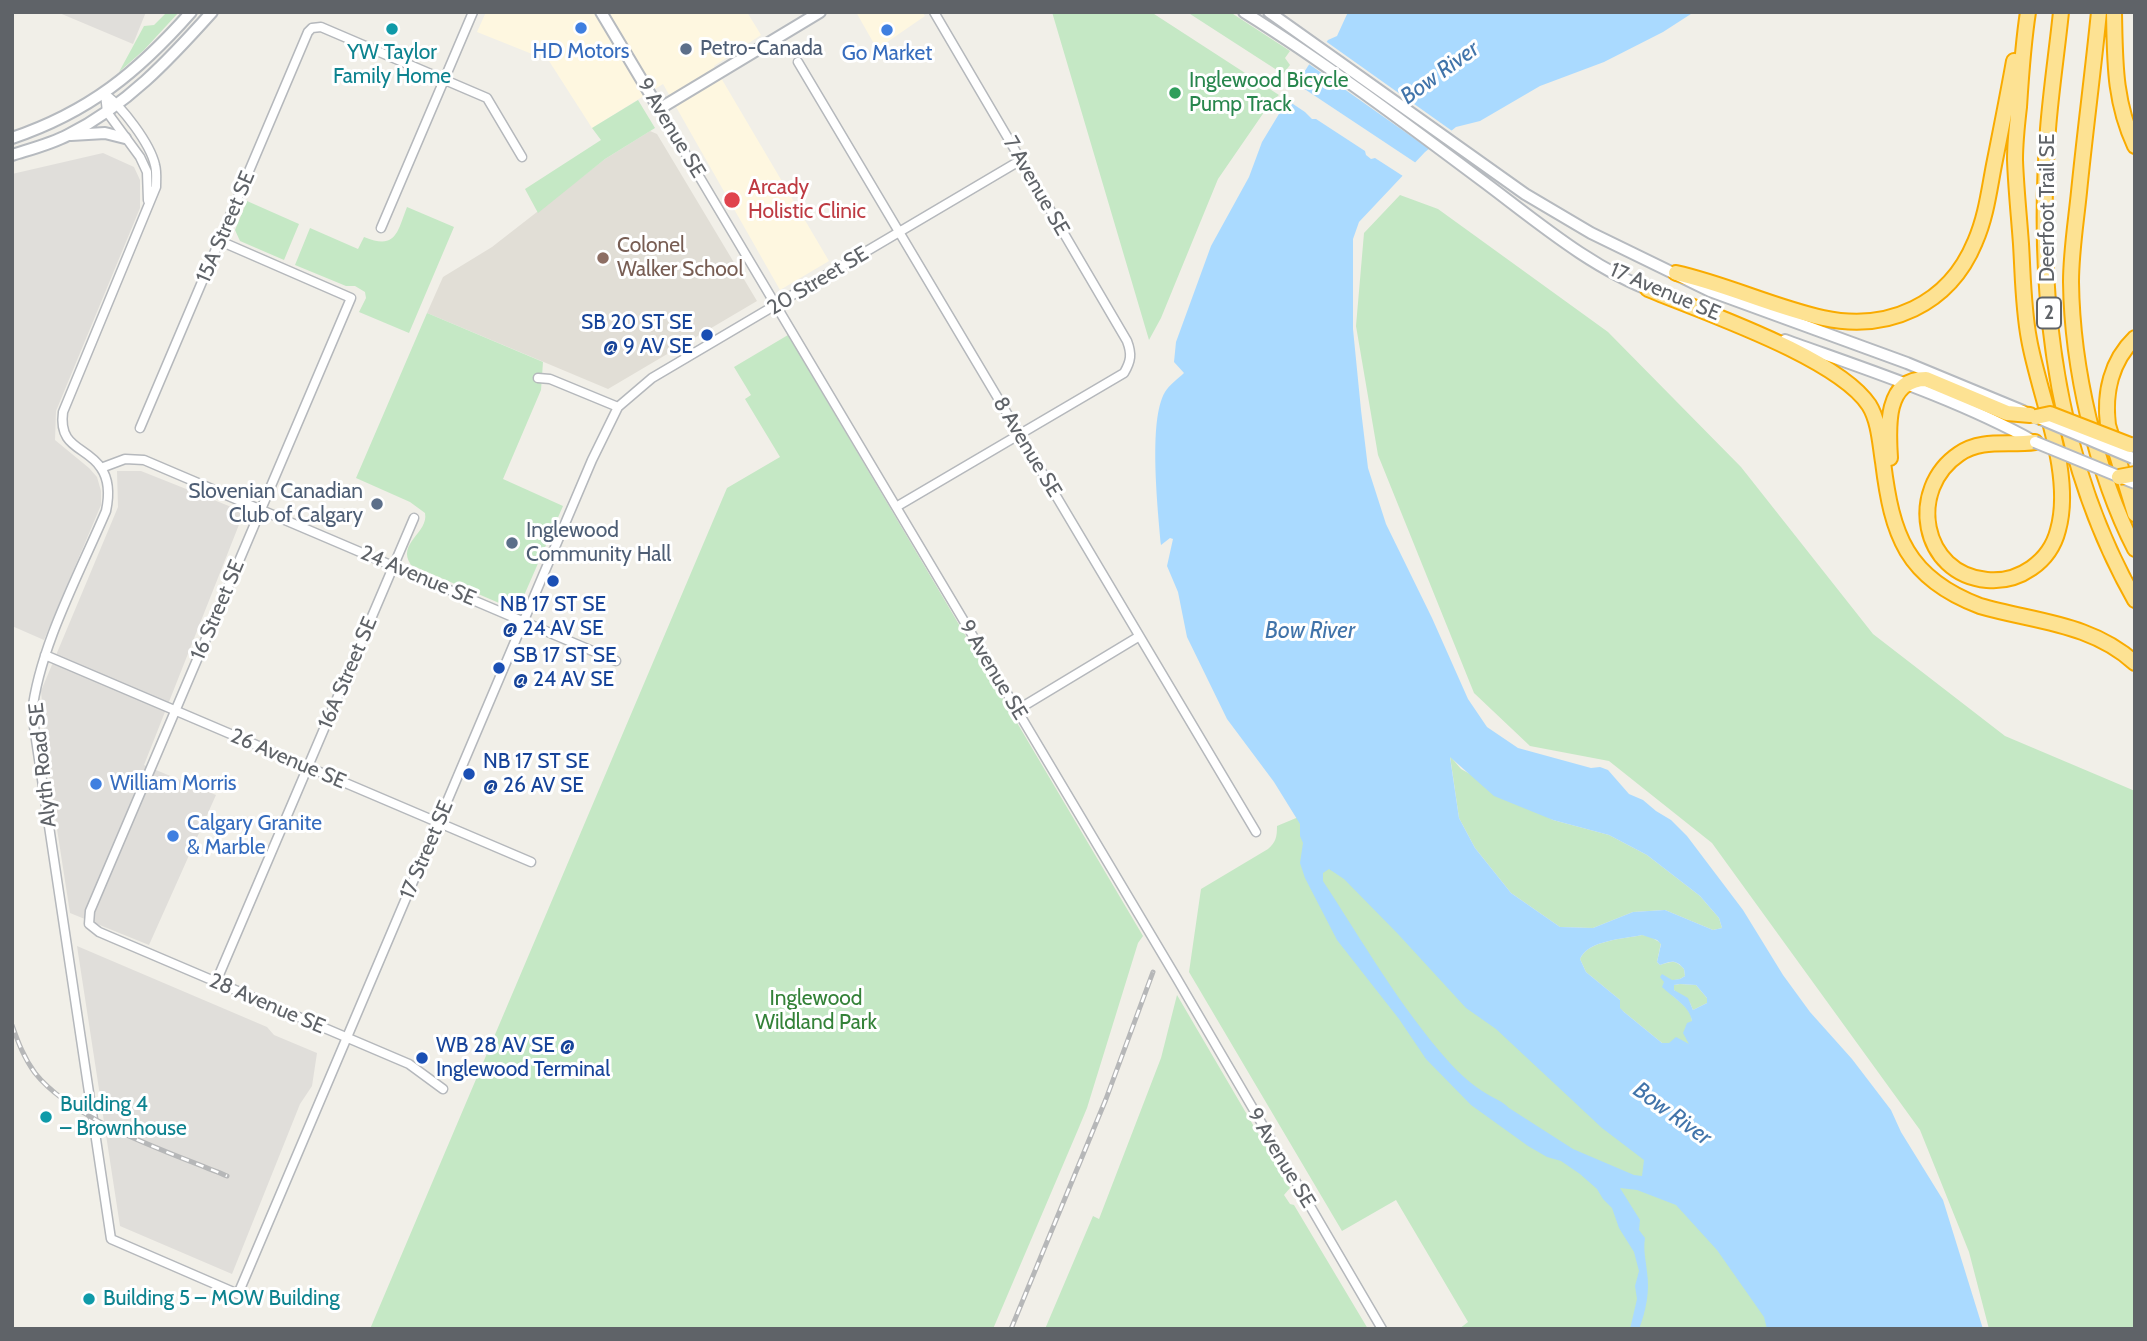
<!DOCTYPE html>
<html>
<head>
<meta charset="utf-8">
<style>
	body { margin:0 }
	#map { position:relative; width:2147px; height:1341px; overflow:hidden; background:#f1efe8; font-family:Cabin,sans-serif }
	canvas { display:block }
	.frame { position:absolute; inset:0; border:14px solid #5f6368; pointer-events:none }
</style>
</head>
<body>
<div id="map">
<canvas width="2147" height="1341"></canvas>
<div class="frame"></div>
</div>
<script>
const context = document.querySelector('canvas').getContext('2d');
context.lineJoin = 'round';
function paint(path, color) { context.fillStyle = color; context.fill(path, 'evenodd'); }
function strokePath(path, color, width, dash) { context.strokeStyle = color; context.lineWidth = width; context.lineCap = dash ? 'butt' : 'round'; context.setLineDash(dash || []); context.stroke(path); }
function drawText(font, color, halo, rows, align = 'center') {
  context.font = font + ' Cabin,sans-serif'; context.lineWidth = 6; context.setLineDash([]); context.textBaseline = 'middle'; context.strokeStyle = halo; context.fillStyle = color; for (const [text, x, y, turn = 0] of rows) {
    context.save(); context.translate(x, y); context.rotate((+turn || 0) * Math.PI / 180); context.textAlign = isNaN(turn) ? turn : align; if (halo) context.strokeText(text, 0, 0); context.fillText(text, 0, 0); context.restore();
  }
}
const commercial = new Path2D(`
	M 486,12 L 747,12 L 761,35 L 714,66 L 829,261 L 780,290 L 663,84 L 592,128 L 542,50 L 532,54 L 477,32 Z
	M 856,12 L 922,12 L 925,16 L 877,49 Z`);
const industrial = new Path2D(`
	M 57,12 L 146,12 L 133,44 Z
	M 103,153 L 134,167 L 140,180 L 140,208 L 56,411 L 55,440 L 89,468 L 97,477 L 101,491 L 101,505 L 44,640 L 12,626 L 12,174 Z
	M 117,471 L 141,471 L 244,512 L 144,765 L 216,795 L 149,945 L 70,913 L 48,771 L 41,691 L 118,507 Z
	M 77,946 L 267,1027 L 274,1035 L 317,1053 L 312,1086 L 300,1104 L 232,1274 L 120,1226 Z`);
const education = new Path2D(`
	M 650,131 L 657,134 L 757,301 L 608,389 L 427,313 L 443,277 L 492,247 L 605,159 Z`);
const green = new Path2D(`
	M 167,12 L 179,12 L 144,50 L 119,72 L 144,26 L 154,25 Z
	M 1052,12 L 1151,12 L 1279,95 L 1271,102 L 1218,179 L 1161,318 L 1149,340 Z
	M 1187,12 L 1230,12 L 1290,51 L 1285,58 L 1290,65 L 1283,74 Z
	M 638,100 L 655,128 L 605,159 L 538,213 L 525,189 L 601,140 L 592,128 Z
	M 1400,195 L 1438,209 L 1608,332 L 1741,467 L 1873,634 L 2005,736 L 2135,791 L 2135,1329 L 1989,1329 L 1969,1252 L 1920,1130 L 1712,843 L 1609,761 L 1530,746 L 1474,693 L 1378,455 L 1356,326 L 1364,233 Z
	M 247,201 L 299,224 L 284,260 L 240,241 L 235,230 Z
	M 407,207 L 454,227 L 409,333 L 359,312 L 366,298 L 365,292 L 355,286 L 346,286 L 295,265 L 310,228 L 358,249 L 364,237 C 396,250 397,233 407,207 Z
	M 427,313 L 543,362 L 541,390 L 503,479 L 563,506 L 519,607 L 513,609 L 411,565 C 396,543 429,533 425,513 L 410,502 L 356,478 Z
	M 788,335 L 1143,936 L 1138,943 L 1087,1108 L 1077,1132 L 993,1329 L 370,1329 L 727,488 L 780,457 L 745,399 L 751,395 L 734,367 Z
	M 1450,756 L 1461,769 L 1553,820 L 1609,835 L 1647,855 L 1700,896 L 1719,918 L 1722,928 L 1713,930 L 1665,910 L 1633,912 L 1593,928 L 1560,927 L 1511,893 L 1475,848 L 1459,818 Z
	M 1301,816 L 1693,1170 L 1796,1329 L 1459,1329 L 1468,1322 L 1396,1200 L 1342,1231 L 1189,972 L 1201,889 L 1268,849 C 1276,842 1277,837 1277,826 Z
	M 1642,935 L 1649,936 L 1661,943 L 1657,962 L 1660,965 C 1671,962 1675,959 1684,969 L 1685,976 L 1680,979 L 1664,982 C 1669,999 1687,1002 1691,1016 C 1694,1024 1690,1036 1689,1045 L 1682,1043 L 1662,1043 L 1624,1012 L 1619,1008 L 1620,1000 L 1586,972 L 1580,959 C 1588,940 1624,939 1642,935 Z
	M 1680,984 L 1696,985 L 1707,998 L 1707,1003 L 1693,1010 L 1690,1003 L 1674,990 L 1674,985 Z
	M 1177,995 L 1290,1188 L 1284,1195 L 1290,1204 L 1294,1205 L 1368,1329 L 1045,1329 L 1093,1216 L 1099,1219 L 1161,1058 Z`);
const water = new Path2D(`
	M 1348,12 L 1694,12 L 1663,32 L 1604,62 L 1540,86 L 1480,121 L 1456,127 L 1425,152 L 1359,222 L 1353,239 L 1353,329 L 1361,410 L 1368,468 L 1386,524 L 1432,618 L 1468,699 L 1487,727 L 1518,748 L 1591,768 L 1600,767 L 1608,770 L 1629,794 L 1643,800 L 1656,811 L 1671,820 L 1687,836 L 1743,910 L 1783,975 L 1810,1012 L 1852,1059 L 1891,1110 L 1901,1132 L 1943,1200 L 1983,1329 L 1767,1329 L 1764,1317 L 1717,1250 L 1676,1205 L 1637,1190 L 1620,1188 L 1640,1220 L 1639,1230 L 1645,1238 C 1643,1251 1646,1260 1647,1272 C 1650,1291 1646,1311 1639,1329 L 1630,1329 L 1637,1299 L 1635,1286 L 1639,1271 L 1634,1252 L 1619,1228 L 1612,1208 L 1603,1199 L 1597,1189 L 1580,1174 L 1561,1161 L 1547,1157 L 1528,1146 L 1471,1105 L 1426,1059 L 1399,1019 L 1337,940 L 1305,878 L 1300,863 L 1303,843 L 1300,836 L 1300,824 L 1274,782 L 1227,719 L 1187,637 L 1178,592 L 1167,566 L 1173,539 L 1170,538 L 1161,545 C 1158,510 1148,420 1165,392 C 1169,385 1179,378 1184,373 L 1174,362 L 1176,342 L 1211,246 L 1249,177 L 1262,142 L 1308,66 L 1328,40 L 1337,36 ZM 1450,757 L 1494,796 L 1553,820 L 1609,835 L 1647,855 L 1700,896 L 1719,918 L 1722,928 L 1713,930 L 1665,910 L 1633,912 L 1593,928 L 1560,927 L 1511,893 L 1475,848 L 1459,818 ZM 1329,869 L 1344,879 L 1398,934 L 1466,1008 L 1496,1029 L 1602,1128 L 1644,1160 L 1642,1176 L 1634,1175 L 1573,1149 L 1509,1108 C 1502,1101 1495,1099 1487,1094 C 1473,1086 1460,1074 1449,1062 C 1400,1007 1363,942 1323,881 L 1323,873 ZM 1642,935 L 1657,940 L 1661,944 L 1657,962 L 1660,965 C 1671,961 1676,959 1684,969 L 1685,976 L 1680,979 L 1672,980 L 1662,974 L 1660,977 L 1664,982 L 1662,987 C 1672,997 1690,1006 1692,1021 L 1687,1023 L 1683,1033 L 1689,1044 L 1676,1037 L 1669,1043 L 1662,1043 L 1624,1012 L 1620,1008 L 1620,1000 L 1586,972 L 1580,959 C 1588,940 1624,939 1642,935 ZM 1680,984 L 1696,985 L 1707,998 L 1707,1003 L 1693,1010 L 1688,998 L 1674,990 L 1674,985 Z`);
const pier = new Path2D(`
	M 1324,40 L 1455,133 L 1432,151 L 1306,62 Z
	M 1294,82 L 1419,165 L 1406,178 L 1375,158 L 1371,159 L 1366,155 L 1365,151 L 1316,119 L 1312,119 L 1305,112 L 1284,98 Z`);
const street = new Path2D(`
	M 798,62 L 1256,832
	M 105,94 C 122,107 150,143 155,165 C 157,172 156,180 156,187 L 63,412 C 58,449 87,446 101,468 C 110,481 109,497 106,511 C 80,572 39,648 32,713 L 111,1239 L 238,1294 L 592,460 L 618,407 L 652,378 L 1021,160
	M 105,94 L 107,112 L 140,157 L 147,172 L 148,200
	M 659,109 L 1176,977 L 1382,1329
	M 381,228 L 473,12
	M 220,241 L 351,298 L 90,911 L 89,924 L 99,932 L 409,1064 L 443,1089
	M 538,378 L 550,379 L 618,407
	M 140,428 L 308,32 L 312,28 L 321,27 L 487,98 L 522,157
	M 101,468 L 125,459 L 144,460 L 616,661
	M 896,507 L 1124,373 C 1131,361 1132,354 1127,341 L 934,12
	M 45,655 L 531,862
	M 1017,710 L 1138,637
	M 216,982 L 414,518`);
const secondary = new Path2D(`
	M 601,12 L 659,109 L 820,12
	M 1244,12 C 1324,62 1404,122 1480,179 C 1534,219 1590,268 1655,292
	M 1269,12 L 1525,194 L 1591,233 L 1710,291 L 1907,363 L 2023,411
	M 71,135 L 105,133 L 125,138
	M 12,138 C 89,112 138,72 191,12
	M 12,155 C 31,149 51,144 68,135 C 127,105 168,61 212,12
	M 1785,340 C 1868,370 1958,399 2035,442`);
const highway = new Path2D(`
	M 2028,12 C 2023,44 2021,75 2019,107 C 2017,124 2015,142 2015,160 C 2016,188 2019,216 2021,244 C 2023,276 2023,307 2029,339 C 2039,396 2074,473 2058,530 C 2050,562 2019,583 1987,580 C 1921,574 1907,489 1959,454 C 1982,438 2009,446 2035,442
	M 2061,12 C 2057,51 2051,90 2048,129 C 2036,290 2054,457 2135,600
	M 2099,12 C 2093,72 2085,132 2079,192 C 2076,222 2071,252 2071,282 C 2072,367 2096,473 2135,549
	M 2114,12 C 2115,61 2114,101 2135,146
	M 1676,273 C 1726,284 1773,307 1823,318 C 1888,332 1949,305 1975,242 C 1986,217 1989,191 1994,165 C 2001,130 2008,95 2014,61
	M 1648,289 C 1703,312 1837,357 1869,405 C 1879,421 1880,443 1883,462 C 1892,535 1906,578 1980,606 C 2035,622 2091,623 2135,663
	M 2135,338 C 2111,361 2104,393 2108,425 L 2135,514
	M 1890,458 C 1888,427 1885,379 1926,379 L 2007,413 L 2030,415`);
const rail = new Path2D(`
	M 12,1025 C 18,1042 24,1058 35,1073 C 74,1122 170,1152 227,1176
	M 1011,1329 L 1106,1099 L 1153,972`);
const secondaryBridge = new Path2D(`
	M 2036,417 L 2133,458
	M 2035,442 L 2135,483`);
const highwayBridge = new Path2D(`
	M 2036,417 L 2050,414 L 2130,445
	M 2119,477 L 2135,474`);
const markers = [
	[581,28,7,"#3f7fe0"],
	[392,29,7,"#0f9aa8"],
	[887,30,7,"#3f7fe0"],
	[686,49,7,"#5c6f8a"],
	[1175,93,7,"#2e9e5b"],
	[732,200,9,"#e0444e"],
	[603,258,7,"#8d6e63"],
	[707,335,7,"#1a4fb4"],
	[377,504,7,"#5c6f8a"],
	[512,543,7,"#5c6f8a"],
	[553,581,7,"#1a4fb4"],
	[499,668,7,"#1a4fb4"],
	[469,774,7,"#1a4fb4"],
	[96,784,7,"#3f7fe0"],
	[173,836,7,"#3f7fe0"],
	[422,1058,7,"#1a4fb4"],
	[46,1117,7,"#0f9aa8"],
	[89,1299,7,"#0f9aa8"]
];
const shields = [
	[2049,313,24]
];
const shieldNames = [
	["2",2049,313]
];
const serviceNames = [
	["Petro-Canada",700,49],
	["Slovenian Canadian",363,492,"right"],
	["Club of Calgary",363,516,"right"],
	["Inglewood",526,531],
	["Community Hall",526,555]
];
const shopNames = [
	["HD Motors",581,52],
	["Go Market",887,54],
	["William Morris",110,784,"left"],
	["Calgary Granite",187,824,"left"],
	["& Marble",187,848,"left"]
];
const cultureNames = [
	["YW Taylor",392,53,"center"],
	["Family Home",392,77,"center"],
	["Building 4",60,1105],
	["– Brownhouse",60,1129],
	["Building 5 – MOW Building",103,1299]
];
const leisureNames = [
	["Inglewood Bicycle",1189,81],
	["Pump Track",1189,105]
];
const streetNames = [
	["9 Avenue SE",671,128,59],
	["7 Avenue SE",1036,186,60],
	["Deerfoot Trail SE",2048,208,-90],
	["15A Street SE",226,227,-67],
	["20 Street SE",818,281,-31],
	["17 Avenue SE",1665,292,23],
	["8 Avenue SE",1027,447,59],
	["24 Avenue SE",418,576,23],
	["16 Street SE",218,610,-67],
	["9 Avenue SE",993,670,59],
	["16A Street SE",348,673,-67],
	["26 Avenue SE",288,759,23],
	["Alyth Road SE",43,765,-96],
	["17 Street SE",427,850,-67],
	["28 Avenue SE",267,1004,23],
	["9 Avenue SE",1281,1158,59]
];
const healthNames = [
	["Arcady",748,188],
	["Holistic Clinic",748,212]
];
const educationNames = [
	["Colonel",617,246],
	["Walker School",617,270]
];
const transitNames = [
	["SB 20 ST SE",693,323,"right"],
	["@ 9 AV SE",693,347,"right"],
	["NB 17 ST SE",553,605,"center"],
	["@ 24 AV SE",553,629,"center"],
	["SB 17 ST SE",513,656],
	["@ 24 AV SE",513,680],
	["NB 17 ST SE",483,762],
	["@ 26 AV SE",483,786],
	["WB 28 AV SE @",436,1046],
	["Inglewood Terminal",436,1070]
];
const parkNames = [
	["Inglewood",816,999],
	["Wildland Park",816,1023]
];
const waterNames = [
	["Bow River",1440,73,-36],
	["Bow River",1310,631],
	["Bow River",1672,1114,36]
];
paint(commercial, '#fef7e0');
paint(industrial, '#e0deda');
paint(education, '#e1ded6');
paint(green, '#c5e8c5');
paint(water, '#aadaff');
paint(pier, '#f1efe8');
strokePath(street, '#b5b8bc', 11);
strokePath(secondary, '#b6babf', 14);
strokePath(highway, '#f9ab00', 18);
strokePath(street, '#fff', 8);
strokePath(secondary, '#fff', 10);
strokePath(highway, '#fde293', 14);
strokePath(rail, '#b6b7b8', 5);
strokePath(rail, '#fff', 2.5, [8]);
strokePath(secondaryBridge, '#b6babf', 14, []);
strokePath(highwayBridge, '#f9ab00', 18, []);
strokePath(secondaryBridge, '#fff', 10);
strokePath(highwayBridge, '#fde293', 14);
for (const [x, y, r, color] of markers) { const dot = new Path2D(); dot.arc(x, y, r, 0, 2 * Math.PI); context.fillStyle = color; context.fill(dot); strokePath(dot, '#fff', 2.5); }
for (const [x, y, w] of shields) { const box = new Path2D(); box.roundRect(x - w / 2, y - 15.5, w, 31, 5); context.fillStyle = '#fff'; context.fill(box); strokePath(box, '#5f6368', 2); }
drawText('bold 19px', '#5f6368', null, shieldNames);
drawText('21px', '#4e5e75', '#fff', serviceNames, 'left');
drawText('21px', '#366cbe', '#fff', shopNames);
drawText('21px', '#0d838f', '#fff', cultureNames, 'left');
drawText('21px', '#27864d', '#fff', leisureNames, 'left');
drawText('21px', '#5f6368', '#fff', streetNames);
drawText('21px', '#be3a42', '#fff', healthNames, 'left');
drawText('21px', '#785e54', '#fff', educationNames, 'left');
drawText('21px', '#164399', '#fff', transitNames, 'left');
drawText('21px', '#348238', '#fff', parkNames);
drawText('italic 23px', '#4174aa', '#fff', waterNames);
</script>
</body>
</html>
